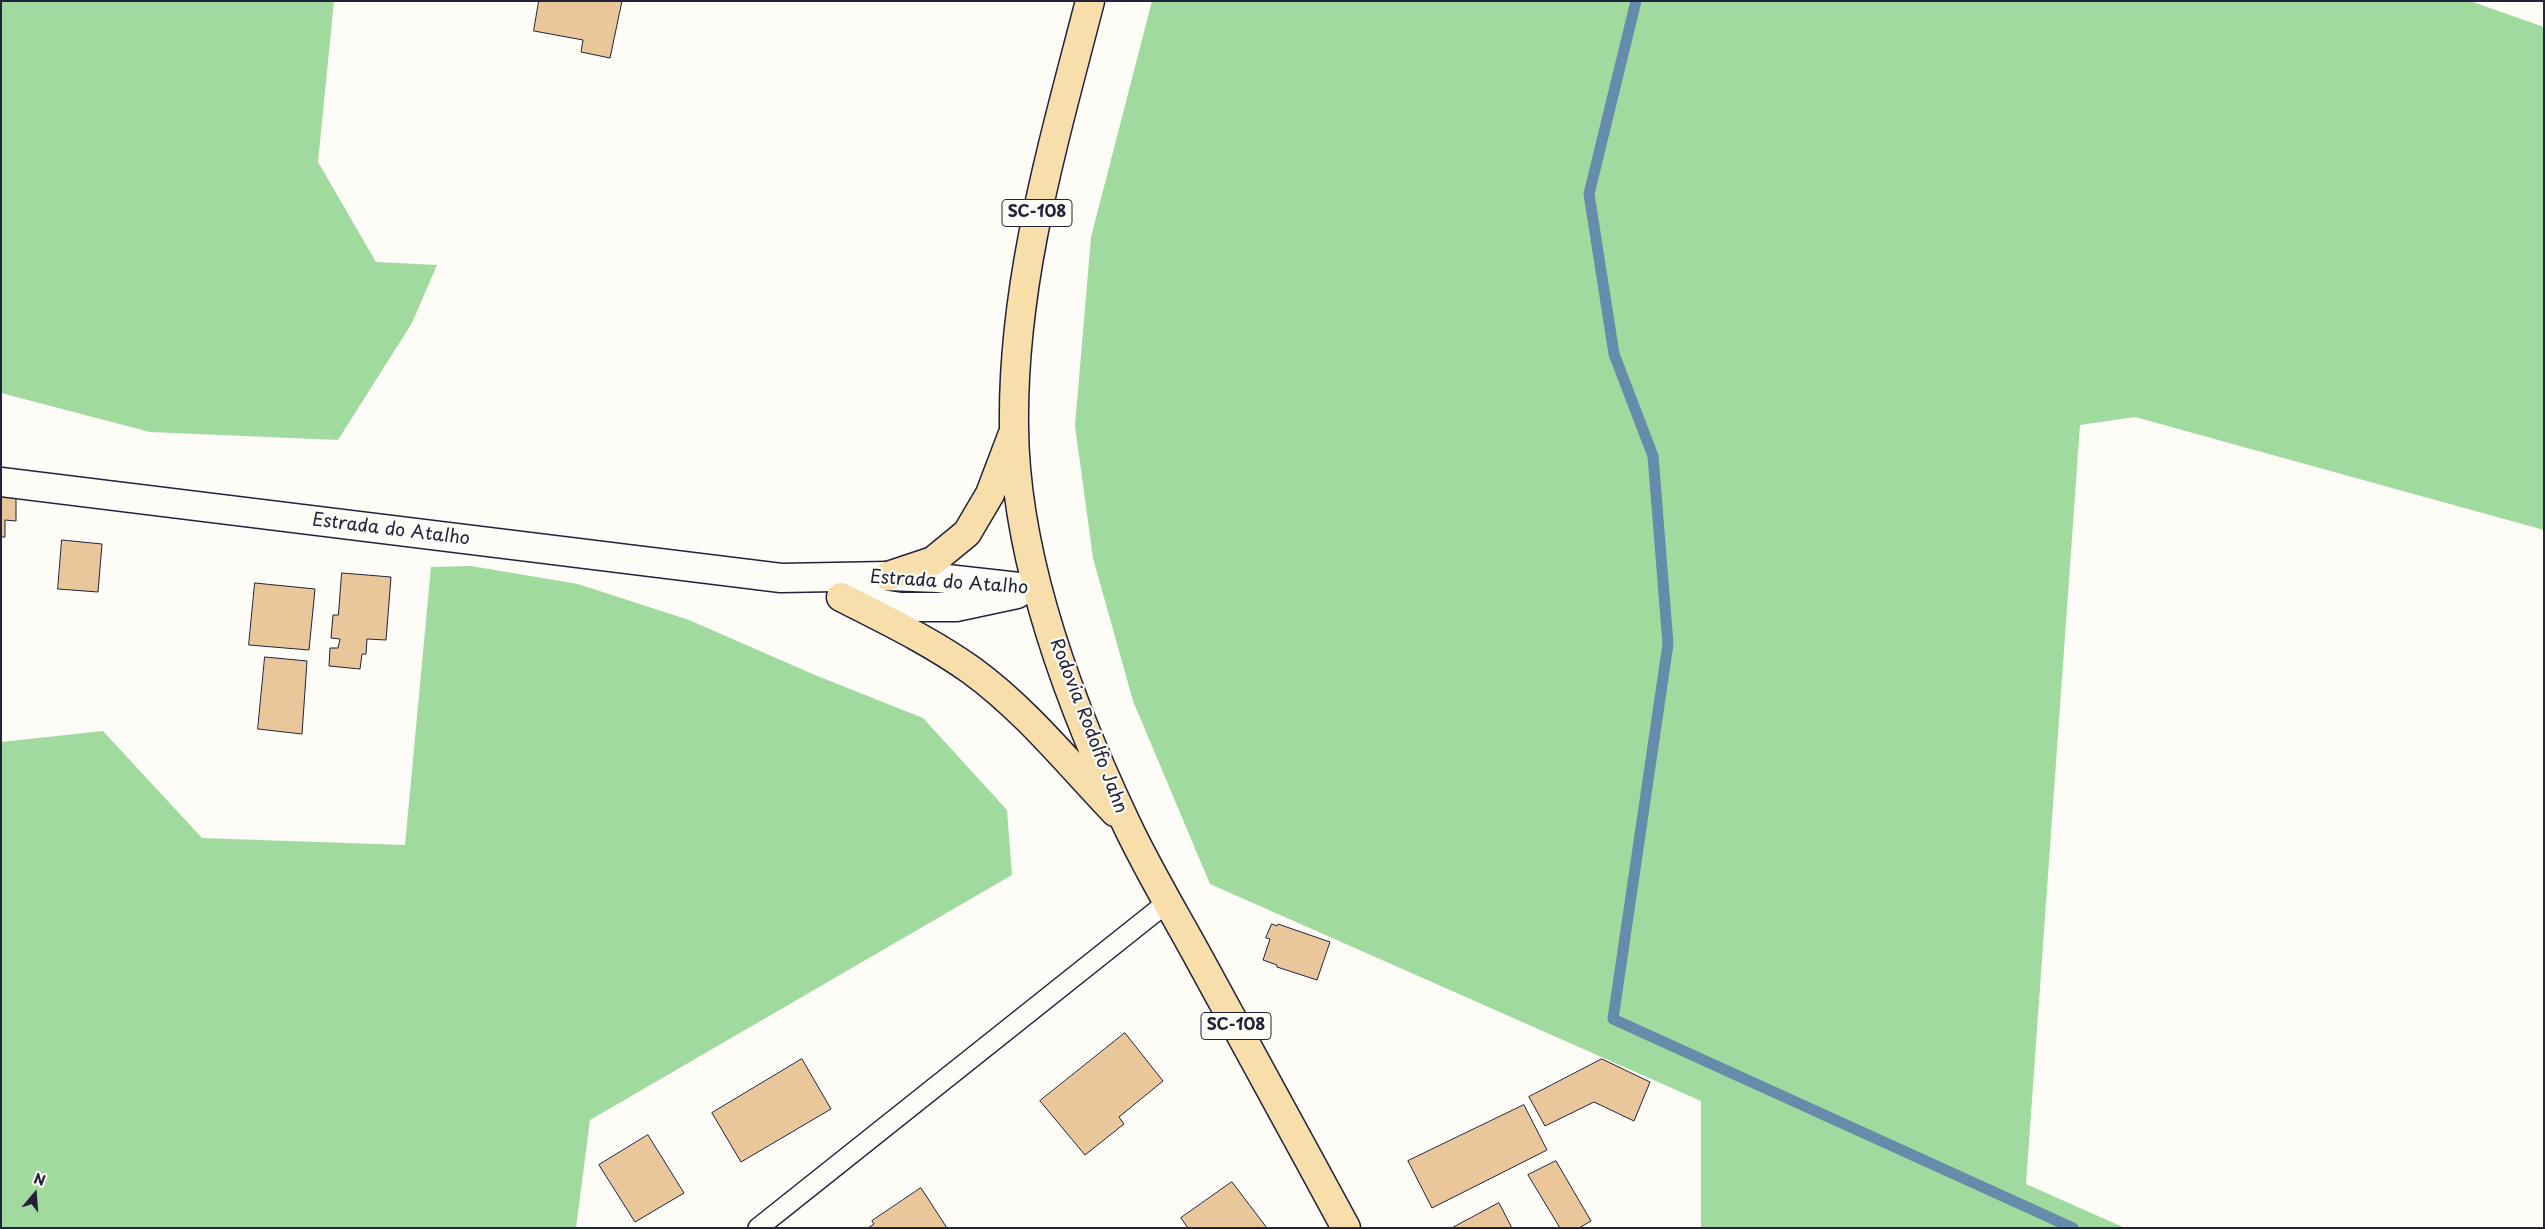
<!DOCTYPE html>
<html>
<head>
<meta charset="utf-8">
<style>
	body { margin:0 }
	#map { position:relative; width:2545px; height:1229px; overflow:hidden; background:#fdfcf7; font-family:"Playpen Sans",sans-serif }
	canvas { display:block }
	.frame { position:absolute; inset:0; border:2px solid #22223b; pointer-events:none }
	.north { position:absolute; left:10px; top:1169px; width:50px; height:50px; -webkit-text-stroke:4px #fdfcf7; paint-order:stroke; rotate:18deg; font-size:14px; font-weight:700; line-height:20px; text-align:center; color:#22223b }
	.north::after { content:''; display:block; margin:auto; width:18px; height:22px; background:#22223b; clip-path:polygon(50% 0,100% 100%,50% 72%,0 100%) }
</style>
</head>
<body>
<div id="map">
<canvas width="2545" height="1229"></canvas>
<div class="frame"></div>
<div class="north">N</div>
</div>
<script>
const context = document.querySelector('canvas').getContext('2d');
context.lineJoin = 'round';
function paint(path, color) { context.fillStyle = color; context.fill(path, 'evenodd'); }
function strokePath(path, color, width, dash) { context.strokeStyle = color; context.lineWidth = width; context.lineCap = dash ? 'butt' : 'round'; context.setLineDash(dash || []); context.stroke(path); }
function drawText(font, color, halo, rows, align = 'center') {
  context.font = font + ' "Playpen Sans",sans-serif'; context.lineWidth = 4.5; context.setLineDash([]); context.textBaseline = 'middle'; context.strokeStyle = halo; context.fillStyle = color; for (const [text, x, y, turn = 0] of rows) {
    context.save(); context.translate(x, y); context.rotate((+turn || 0) * Math.PI / 180); context.textAlign = isNaN(turn) ? turn : align; if (halo) context.strokeText(text, 0, 0); context.fillText(text, 0, 0); context.restore();
  }
}
const green = new Path2D(`
	M 1,1 L 334,1 L 318,162 L 376,262 L 437,265 L 412,323 L 338,440 L 150,432 L 1,393 Z
	M 1152,1 L 2470,1 L 2544,27 L 2544,530 L 2135,417 L 2080,425 L 2026,1184 L 2125,1228 L 1701,1228 L 1701,1101 L 1210,884 L 1133,701 L 1093,558 L 1075,426 L 1091,237 Z
	M 471,566 L 578,584 L 689,620 L 815,675 L 923,718 L 1007,810 L 1012,875 L 590,1120 L 576,1228 L 1,1228 L 1,742 L 103,731 L 202,838 L 405,845 L 431,567 Z`);
const stream = new Path2D(`
	M 1636,1 L 1589,194 L 1614,354 L 1653,456 L 1668,644 L 1613,1019 L 2073,1228`);
const building = new Path2D(`
	M 539,1 L 622,1 L 610,58 L 581,52 L 583,40 L 534,31 Z
	M 1,493 L 16,494 L 16,521 L 5,520 L 5,537 L 1,537 Z
	M 62,540 L 102,544 L 98,592 L 58,589 Z
	M 342,573 L 391,577 L 386,640 L 367,639 L 366,654 L 362,654 L 360,669 L 329,666 L 330,648 L 338,648 L 340,639 L 331,638 L 333,615 L 338,615 Z
	M 255,583 L 315,589 L 309,650 L 249,645 Z
	M 265,657 L 307,661 L 302,734 L 258,729 Z
	M 1272,924 L 1277,926 L 1278,924 L 1330,942 L 1317,980 L 1277,967 L 1277,965 L 1263,960 L 1270,939 L 1266,938 Z
	M 1125,1033 L 1163,1081 L 1119,1117 L 1124,1124 L 1085,1155 L 1040,1101 Z
	M 802,1059 L 831,1109 L 741,1162 L 712,1113 Z
	M 1602,1059 L 1650,1082 L 1634,1121 L 1594,1102 L 1545,1126 L 1529,1097 Z
	M 1524,1105 L 1547,1150 L 1432,1208 L 1408,1161 Z
	M 648,1135 L 684,1193 L 635,1222 L 599,1165 Z
	M 1556,1161 L 1591,1221 L 1579,1228 L 1560,1228 L 1528,1175 Z
	M 1232,1182 L 1267,1228 L 1188,1228 L 1181,1218 Z
	M 921,1188 L 947,1228 L 868,1228 L 874,1224 L 872,1221 Z
	M 1499,1203 L 1512,1228 L 1452,1228 Z`);
const lane = new Path2D(`
	M 758,1228 L 1169,901`);
const secondary = new Path2D(`
	M 1,482 L 781,578 L 888,576 L 938,578 L 1037,589
	M 849,599 L 901,607 L 956,607 L 1017,594`);
const primary = new Path2D(`
	M 1090,1 C 1054,141 1012,281 1014,427 C 1015,559 1070,705 1126,823 C 1148,870 1176,916 1201,962 C 1249,1050 1298,1139 1346,1228
	M 888,576 L 933,561 L 967,533 L 990,494 L 1012,436
	M 841,597 C 886,620 930,641 971,670 C 1025,709 1069,764 1115,812`);
const shields = [
	[1037,213,70],
	[1236,1026,70]
];
const shieldNames = [
	["SC-108",1037,213],
	["SC-108",1236,1026]
];
const streetNames = [
	["Estrada do Atalho",391,530,7],
	["Estrada do Atalho",949,583,4],
	["Rodovia Rodolfo Jahn",1088,726,69]
];
paint(green, '#a1da9f');
strokePath(stream, '#668bab', 11);
paint(building, '#e9c79a');
strokePath(building, '#22223b', 1);
strokePath(lane, '#22223b', 22);
strokePath(secondary, '#22223b', 31);
strokePath(primary, '#22223b', 31);
strokePath(lane, '#fdfcf7', 19);
strokePath(secondary, '#fdfcf7', 28);
strokePath(primary, '#f8deab', 28);
for (const [x, y, w] of shields) { const box = new Path2D(); box.roundRect(x - w / 2, y - 13.5, w, 27, 4); context.fillStyle = '#fdfcf7'; context.fill(box); strokePath(box, '#22223b', 1); }
drawText('bold 16px', '#22223b', null, shieldNames);
drawText('18px', '#22223b', '#fdfcf7', streetNames);
</script>
</body>
</html>
